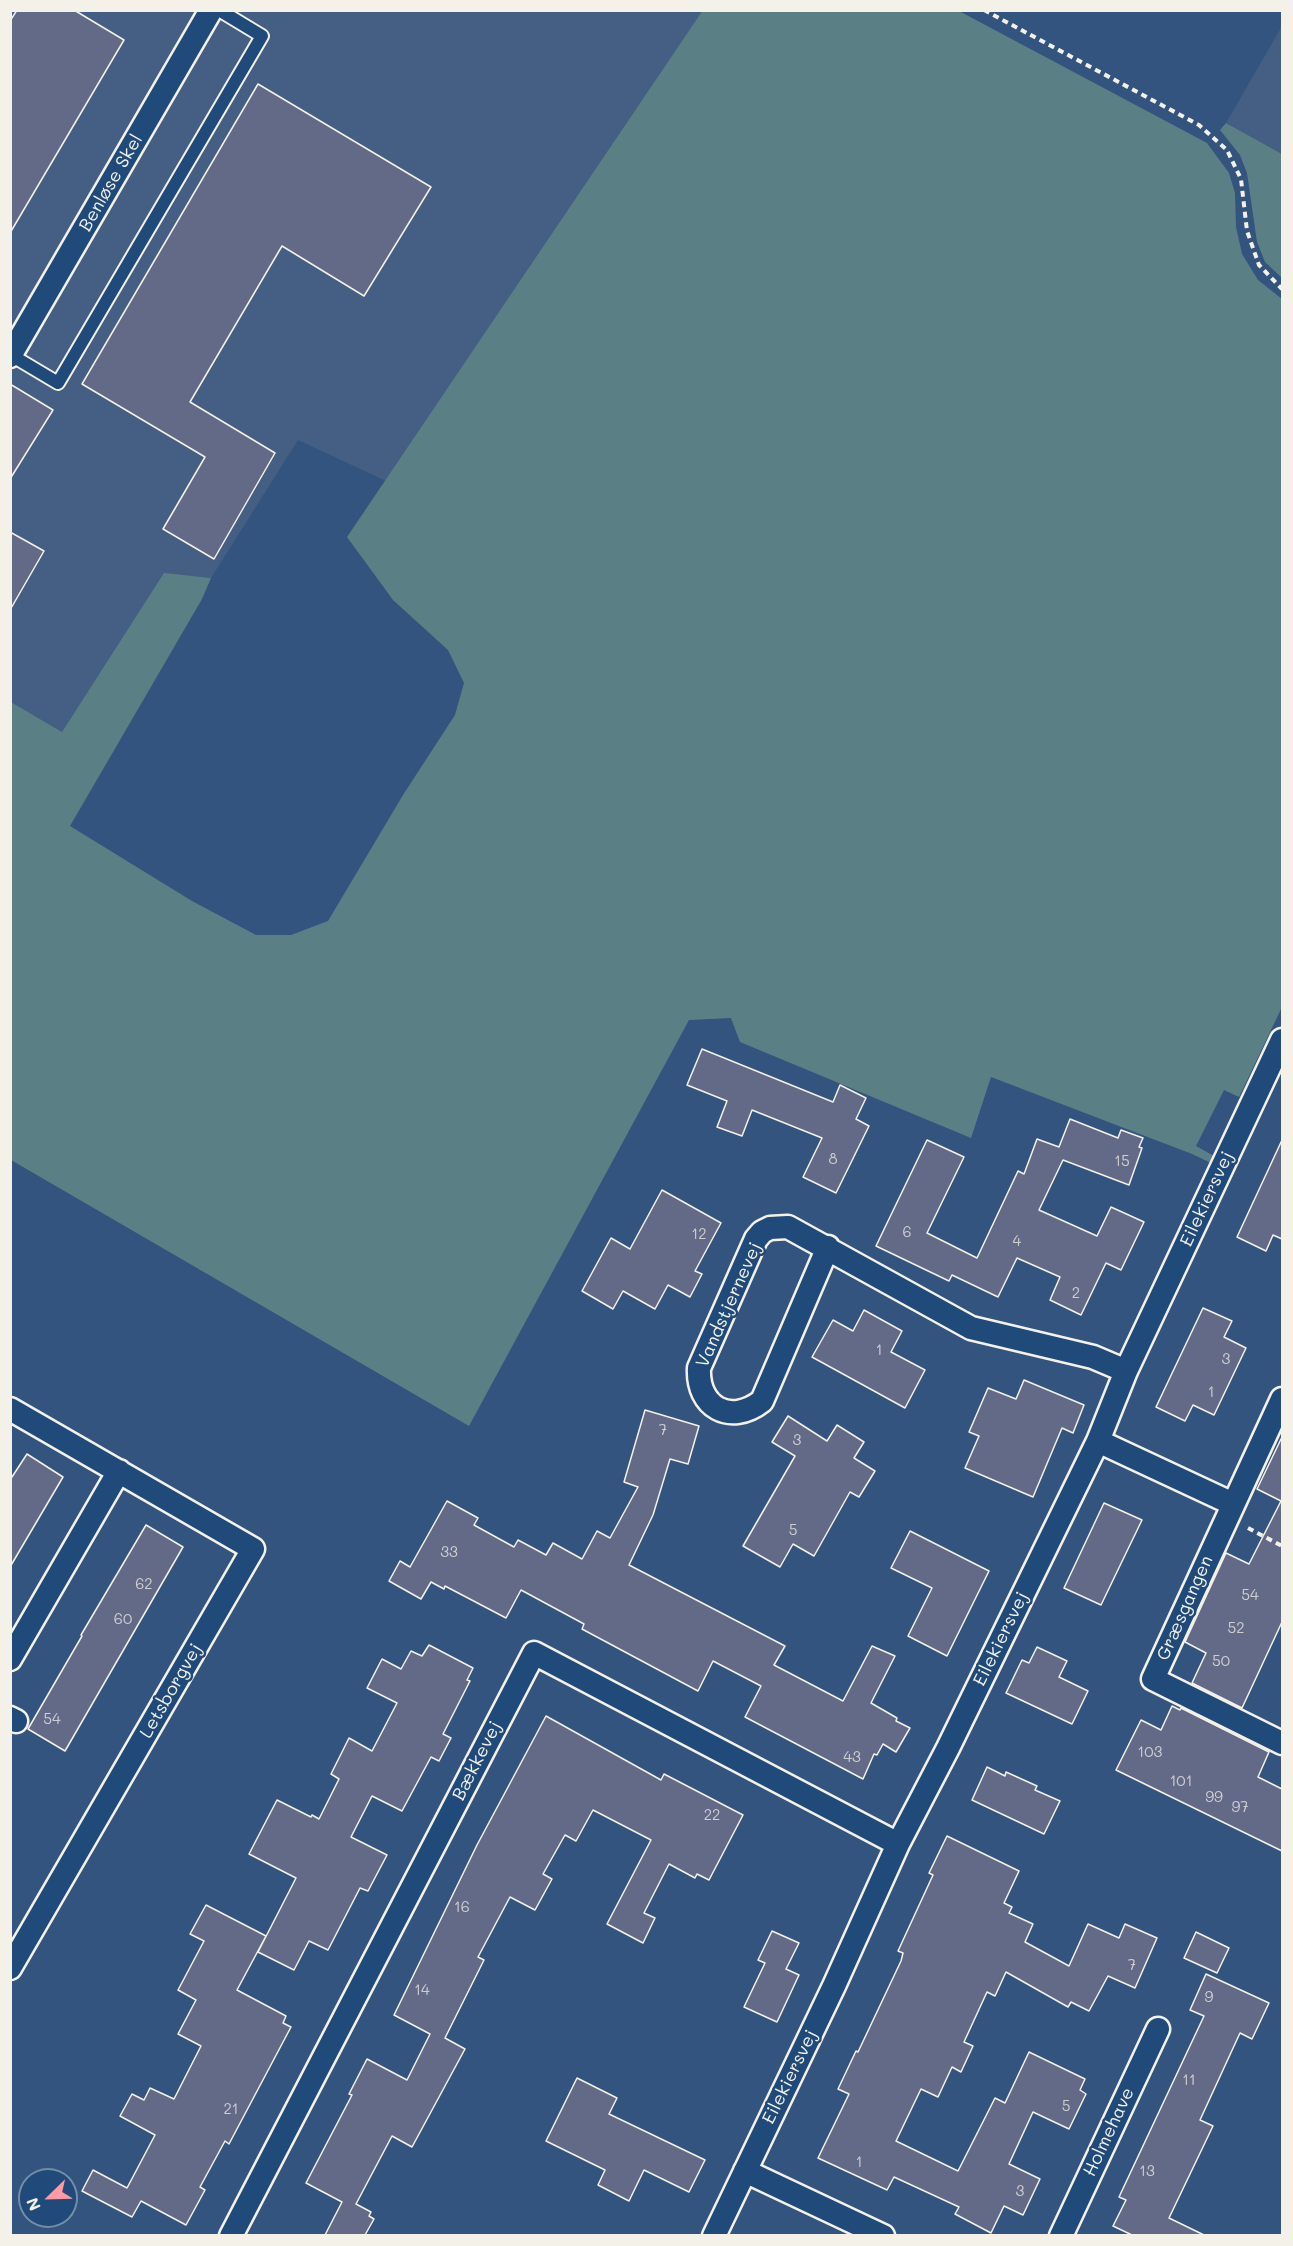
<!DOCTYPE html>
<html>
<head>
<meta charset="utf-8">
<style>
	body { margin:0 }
	#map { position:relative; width:1293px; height:2246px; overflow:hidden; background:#33547e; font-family:Mali,sans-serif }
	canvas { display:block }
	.frame { position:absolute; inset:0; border:12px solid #f4f1e8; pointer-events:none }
	.north { position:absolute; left:18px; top:2168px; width:60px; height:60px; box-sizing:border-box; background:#1f4a7a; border:2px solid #748da6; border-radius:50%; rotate:247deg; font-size:16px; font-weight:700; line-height:24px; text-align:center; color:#f4f1e8 }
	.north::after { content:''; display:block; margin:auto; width:21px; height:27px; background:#ff9aa2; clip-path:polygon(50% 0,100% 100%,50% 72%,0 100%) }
</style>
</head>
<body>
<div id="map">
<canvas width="1293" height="2246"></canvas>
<div class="frame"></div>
<div class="north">N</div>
</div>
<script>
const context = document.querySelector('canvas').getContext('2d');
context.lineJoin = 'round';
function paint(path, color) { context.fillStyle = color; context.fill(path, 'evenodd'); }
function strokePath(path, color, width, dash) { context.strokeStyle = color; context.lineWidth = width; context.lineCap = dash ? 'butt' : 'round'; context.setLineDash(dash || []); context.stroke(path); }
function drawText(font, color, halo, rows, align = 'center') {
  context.font = font + ' Mali,sans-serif'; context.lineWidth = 5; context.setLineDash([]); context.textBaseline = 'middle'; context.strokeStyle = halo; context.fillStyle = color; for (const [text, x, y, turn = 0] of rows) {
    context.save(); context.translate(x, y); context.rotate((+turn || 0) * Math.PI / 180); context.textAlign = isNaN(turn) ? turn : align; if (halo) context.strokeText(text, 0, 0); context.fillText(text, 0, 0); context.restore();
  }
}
const built = new Path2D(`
	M 11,11 L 703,11 L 386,481 L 298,440 L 211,578 L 164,574 L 62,732 L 11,702 Z
	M 1282,26 L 1282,154 L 1226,123 Z`);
const green = new Path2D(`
	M 703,10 L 959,11 L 1207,143 L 1229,173 L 1235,193 L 1236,227 L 1242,254 L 1258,280 L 1282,299 L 1282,1007 L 1239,1097 L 1224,1090 L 1196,1146 L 1214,1156 L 1211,1163 L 1192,1154 L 991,1077 L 971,1138 L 740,1042 L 731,1018 L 689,1020 L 469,1426 L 11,1160 L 11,702 L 62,732 L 164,573 L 211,578 L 202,599 L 70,826 L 192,901 L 256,935 L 291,935 L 328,921 L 403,795 L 455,715 L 464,683 L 448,650 L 393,600 L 347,537 Z
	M 1226,123 L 1282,154 L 1282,278 L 1265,262 L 1257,242 L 1247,173 L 1240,155 L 1220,130 Z`);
const building = new Path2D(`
	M 17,10 L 74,10 L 124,40 L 10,233 L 10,21 Z
	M 258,84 L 431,187 L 364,296 L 282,246 L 190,402 L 275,453 L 214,559 L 163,529 L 205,457 L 82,384 Z
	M 10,384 L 53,410 L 10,479 Z
	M 10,532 L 44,551 L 10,610 Z
	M 702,1049 L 833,1102 L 840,1085 L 866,1098 L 856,1119 L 869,1126 L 836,1193 L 803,1177 L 822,1138 L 752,1110 L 742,1136 L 717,1127 L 727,1101 L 687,1085 Z
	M 1070,1119 L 1118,1138 L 1121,1130 L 1143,1138 L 1139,1147 L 1142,1148 L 1129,1185 L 1063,1160 L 1039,1210 L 1097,1236 L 1111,1207 L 1144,1222 L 1121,1270 L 1106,1263 L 1081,1315 L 1050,1300 L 1060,1277 L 1017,1258 L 998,1297 L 952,1275 L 949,1281 L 876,1246 L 927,1140 L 964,1157 L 927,1233 L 977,1258 L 1018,1171 L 1024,1174 L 1037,1139 L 1059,1147 Z
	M 1282,1140 L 1282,1239 L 1273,1235 L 1266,1251 L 1237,1237 Z
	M 662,1190 L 721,1223 L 695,1271 L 702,1274 L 690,1297 L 668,1285 L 655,1309 L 623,1291 L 613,1309 L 582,1291 L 611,1238 L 630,1249 Z
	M 1203,1308 L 1232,1321 L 1224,1337 L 1246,1348 L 1214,1415 L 1193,1405 L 1185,1421 L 1156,1407 Z
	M 864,1310 L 902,1331 L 891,1352 L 925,1370 L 905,1408 L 812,1357 L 833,1320 L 853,1331 Z
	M 1024,1380 L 1084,1405 L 1073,1433 L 1062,1428 L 1033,1497 L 965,1468 L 979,1436 L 969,1432 L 988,1388 L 1016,1399 Z
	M 645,1410 L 699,1426 L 688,1464 L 670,1459 L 653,1515 L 629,1565 L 785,1646 L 774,1665 L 843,1701 L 872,1646 L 895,1656 L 871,1703 L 897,1718 L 896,1721 L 910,1728 L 896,1752 L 883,1744 L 877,1755 L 874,1754 L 863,1779 L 745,1717 L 761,1686 L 713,1661 L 698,1691 L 582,1629 L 584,1624 L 521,1590 L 506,1618 L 445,1586 L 444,1589 L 431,1582 L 421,1599 L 389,1581 L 400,1561 L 410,1567 L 447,1501 L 478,1518 L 474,1525 L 514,1547 L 518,1540 L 546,1555 L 553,1543 L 582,1559 L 597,1531 L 610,1538 L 638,1487 L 624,1482 Z
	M 788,1416 L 827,1441 L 837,1425 L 864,1442 L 854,1458 L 875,1471 L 859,1497 L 850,1492 L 814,1556 L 793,1544 L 780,1567 L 743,1546 L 795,1456 L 772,1442 Z
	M 1282,1437 L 1282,1622 L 1242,1708 L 1192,1683 L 1206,1653 L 1185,1642 L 1226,1553 L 1249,1564 L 1281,1501 L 1257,1489 Z
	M 27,1454 L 63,1477 L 10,1567 L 10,1480 Z
	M 1104,1503 L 1142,1520 L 1101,1605 L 1064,1588 Z
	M 146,1525 L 183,1547 L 65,1751 L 28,1729 L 82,1636 L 81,1635 Z
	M 910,1531 L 989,1571 L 947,1656 L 908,1636 L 932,1588 L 891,1568 Z
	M 429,1645 L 473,1668 L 467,1680 L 470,1681 L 443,1734 L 451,1738 L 439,1761 L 431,1757 L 402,1811 L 372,1796 L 351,1837 L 387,1855 L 368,1891 L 360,1888 L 328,1950 L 309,1941 L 294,1970 L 258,1952 L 296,1878 L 249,1854 L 277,1800 L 311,1817 L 312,1815 L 319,1819 L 339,1779 L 331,1774 L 349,1738 L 372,1751 L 397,1703 L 367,1688 L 382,1659 L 401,1669 L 411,1651 L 422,1656 Z
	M 1037,1647 L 1067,1661 L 1059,1677 L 1088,1691 L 1072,1724 L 1006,1693 L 1022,1660 L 1029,1663 Z
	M 1172,1706 L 1180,1710 L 1181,1708 L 1269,1752 L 1258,1777 L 1282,1789 L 1282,1851 L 1116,1770 L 1141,1720 L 1161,1730 Z
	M 546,1716 L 661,1780 L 664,1774 L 743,1815 L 709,1880 L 697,1874 L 695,1878 L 669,1864 L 644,1913 L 655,1918 L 643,1943 L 607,1924 L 651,1840 L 593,1810 L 576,1841 L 565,1835 L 543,1874 L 552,1879 L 535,1910 L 510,1897 L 478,1957 L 484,1960 L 445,2038 L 465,2049 L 412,2147 L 392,2136 L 356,2204 L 371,2212 L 369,2216 L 374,2219 L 365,2235 L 325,2235 L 342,2202 L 306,2183 L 352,2095 L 349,2094 L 367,2059 L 407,2080 L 430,2034 L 394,2015 L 477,1845 Z
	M 987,1767 L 1005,1776 L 1006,1772 L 1037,1786 L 1035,1790 L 1060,1801 L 1044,1834 L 972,1800 Z
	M 947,1836 L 1019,1871 L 1004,1903 L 1012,1907 L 1009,1913 L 1033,1924 L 1025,1942 L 1069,1966 L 1088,1924 L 1119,1938 L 1125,1924 L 1157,1938 L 1135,1988 L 1108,1976 L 1089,2011 L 1071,2002 L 1068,2007 L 1006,1972 L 995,1996 L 987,1992 L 964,2042 L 973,2046 L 961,2072 L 952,2067 L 938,2097 L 921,2089 L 896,2141 L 958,2171 L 995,2098 L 1005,2103 L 1029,2052 L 1085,2079 L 1080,2090 L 1086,2094 L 1069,2129 L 1033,2112 L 1009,2164 L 1040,2179 L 1023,2215 L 1004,2206 L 991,2233 L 955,2214 L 959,2207 L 894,2177 L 887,2190 L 818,2158 L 849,2094 L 838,2089 L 856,2051 L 858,2052 L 901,1961 L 903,1953 L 898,1951 L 933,1875 L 929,1873 Z
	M 206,1905 L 266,1936 L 237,1990 L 286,2016 L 283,2023 L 291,2027 L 229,2144 L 225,2141 L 200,2187 L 205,2190 L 186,2225 L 141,2201 L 132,2217 L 82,2191 L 93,2170 L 127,2188 L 155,2135 L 120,2116 L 132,2094 L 144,2100 L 150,2088 L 174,2099 L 201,2046 L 178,2034 L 196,2000 L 178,1990 L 204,1941 L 190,1934 Z
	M 772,1931 L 799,1943 L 786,1969 L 799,1975 L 777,2022 L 744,2007 L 765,1963 L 758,1960 Z
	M 1196,1932 L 1229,1948 L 1217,1973 L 1184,1958 Z
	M 1206,1974 L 1269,2003 L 1252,2039 L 1240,2033 L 1200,2120 L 1213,2126 L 1169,2218 L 1204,2235 L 1132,2235 L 1113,2226 L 1126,2200 L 1119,2197 L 1204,2016 L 1190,2010 Z
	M 577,2078 L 617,2098 L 609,2114 L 705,2160 L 689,2192 L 644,2170 L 629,2201 L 598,2185 L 605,2170 L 546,2141 Z`);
const path = new Path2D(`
	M 984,10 L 1199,125 L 1227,150 L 1241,179 L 1247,231 L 1259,265 L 1282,289
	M 1248,1528 L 1282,1546`);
const service = new Path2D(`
	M 11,355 L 58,383 L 262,36 L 219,10`);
const minor = new Path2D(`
	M 10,356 L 211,10
	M 828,1247 L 762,1401 C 730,1426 697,1407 699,1368 L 756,1239 L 762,1232 L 770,1228 L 788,1227 L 971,1328 L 1093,1357 L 1126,1371
	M 1282,1399 L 1153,1679 L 1282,1743
	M 10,1409 L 253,1549 L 10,1968
	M 1098,1441 L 1233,1504
	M 10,1659 L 119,1471
	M 10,1718 L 16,1721
	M 745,2171 L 883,2236
	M 231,2236 L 534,1653 L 898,1844
	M 714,2236 L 834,1986 L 898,1844 L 948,1748 L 1098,1441 L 1126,1371 L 1282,1040
	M 1061,2236 L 1158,2029`);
const numberNames = [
	["8",833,1159],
	["15",1122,1161],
	["6",907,1232],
	["12",699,1234],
	["4",1017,1241],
	["2",1076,1293],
	["1",879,1350],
	["3",1226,1359],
	["1",1211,1392],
	["7",663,1430],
	["3",797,1440],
	["5",793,1530],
	["33",449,1552],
	["62",144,1584],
	["54",1250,1595],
	["60",123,1619],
	["52",1236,1628],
	["50",1221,1661],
	["54",52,1719],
	["103",1150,1752],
	["43",852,1757],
	["101",1181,1781],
	["99",1214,1797],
	["97",1240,1807],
	["22",712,1815],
	["16",462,1907],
	["7",1132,1965],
	["14",422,1990],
	["9",1209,1997],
	["11",1189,2080],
	["5",1066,2106],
	["21",231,2109],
	["1",859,2162],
	["13",1147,2171],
	["3",1020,2191]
];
const streetNames = [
	["Benløse Skel",111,183,-60],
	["Eilekiersvej",1207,1199,-65],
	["Vandstjernevej",729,1305,-66],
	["Græsgangen",1185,1608,-66],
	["Eilekiersvej",1001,1639,-64],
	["Letsborgvej",171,1691,-60],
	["Bækkevej",477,1761,-63],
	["Eilekiersvej",790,2077,-64],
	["Holmehave",1109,2132,-65]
];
paint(built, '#455e83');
paint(green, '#5a8085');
paint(building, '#636a88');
strokePath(building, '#f4f1e8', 1.5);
strokePath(service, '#f4f1e8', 16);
strokePath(minor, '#f4f1e8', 27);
strokePath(path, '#f4f1e8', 4, [6, 4.5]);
strokePath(service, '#1f4a7a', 12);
strokePath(minor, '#1f4a7a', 22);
drawText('15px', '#d0cfd0', null, numberNames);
drawText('18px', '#f4f1e8', '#1f4a7a', streetNames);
</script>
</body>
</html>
